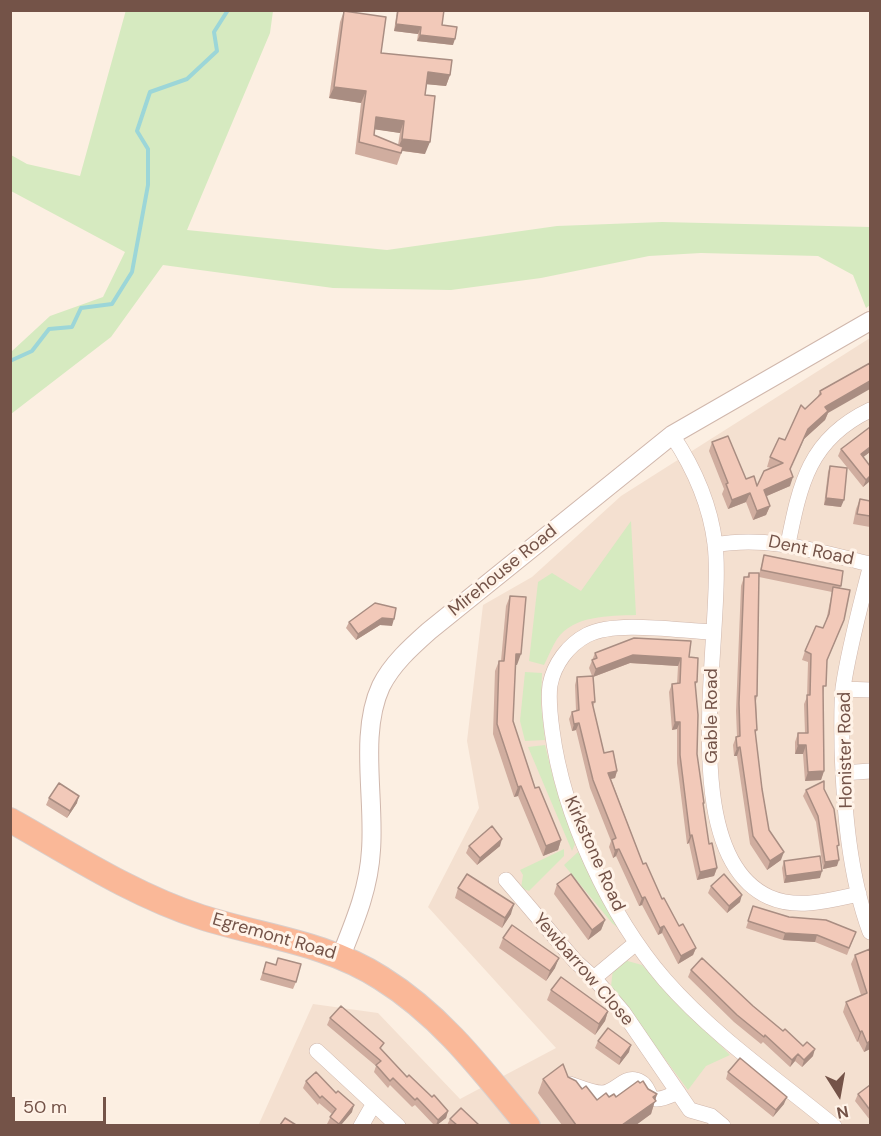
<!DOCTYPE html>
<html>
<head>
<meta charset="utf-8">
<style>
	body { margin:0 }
	#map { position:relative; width:881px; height:1136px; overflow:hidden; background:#fcefe2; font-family:"DM Sans",sans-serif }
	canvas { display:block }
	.frame { position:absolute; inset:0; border:12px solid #745348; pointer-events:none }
	.north { position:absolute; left:809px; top:1064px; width:60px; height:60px; -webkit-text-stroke:4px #fff3e8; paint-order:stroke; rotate:169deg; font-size:16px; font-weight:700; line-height:24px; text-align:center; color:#745348 }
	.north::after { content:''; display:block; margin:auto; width:21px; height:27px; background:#745348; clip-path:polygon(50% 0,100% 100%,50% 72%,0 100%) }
	.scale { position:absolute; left:12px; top:1097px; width:94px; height:27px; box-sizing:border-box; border:3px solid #745348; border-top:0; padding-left:8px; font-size:18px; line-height:21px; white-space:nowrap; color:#745348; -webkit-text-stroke:4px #fff3e8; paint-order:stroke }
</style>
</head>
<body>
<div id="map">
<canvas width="881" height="1136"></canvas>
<div class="frame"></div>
<div class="north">N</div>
<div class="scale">50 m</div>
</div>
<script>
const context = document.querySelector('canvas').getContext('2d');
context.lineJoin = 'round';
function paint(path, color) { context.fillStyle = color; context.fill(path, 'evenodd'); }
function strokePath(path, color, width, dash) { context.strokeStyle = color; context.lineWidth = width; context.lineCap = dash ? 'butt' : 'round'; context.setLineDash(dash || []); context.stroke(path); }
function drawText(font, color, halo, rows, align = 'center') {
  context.font = font + ' "DM Sans",sans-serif'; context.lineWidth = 6; context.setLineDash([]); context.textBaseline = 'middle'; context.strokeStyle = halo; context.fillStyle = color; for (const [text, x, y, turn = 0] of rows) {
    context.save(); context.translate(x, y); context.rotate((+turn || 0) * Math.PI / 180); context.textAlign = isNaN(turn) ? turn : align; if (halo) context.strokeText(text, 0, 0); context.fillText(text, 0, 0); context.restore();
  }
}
const residential = new Path2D(`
	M 870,338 L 870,1125 L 258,1126 L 313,1004 L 378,1013 L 460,1099 L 556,1048 L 428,907 L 479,808 L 467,741 L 483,605 L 532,577 L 621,496 Z`);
const green = new Path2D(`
	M 126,10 L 273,11 L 270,33 L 187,230 L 387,250 L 557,226 L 662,222 L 870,227 L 870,305 L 866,308 L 853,275 L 818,256 L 701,253 L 649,256 L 541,278 L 451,290 L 333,288 L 163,265 L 111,337 L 11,414 L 11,352 L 50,316 L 103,297 L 125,252 L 11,191 L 11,155 L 27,164 L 80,176 Z
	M 631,521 L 636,615 C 609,616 574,615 557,639 C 552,647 548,657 544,665 L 529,661 L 538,582 L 552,573 L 581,591 Z
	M 525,672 L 542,673 L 541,705 L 545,740 L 525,741 L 520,721 Z
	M 545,745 L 555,785 L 575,844 L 572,851 L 528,747 Z
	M 564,849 L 564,856 L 529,891 L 521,888 L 523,875 L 520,870 Z
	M 578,852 L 615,920 L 618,928 L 612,923 L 564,865 Z
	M 624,960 L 642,965 L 730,1055 L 706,1066 L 688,1090 L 611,986 L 613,969 Z`);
const stream = new Path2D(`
	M 10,361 L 32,351 L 49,329 L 72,327 L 81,308 L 112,304 L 132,272 L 148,185 L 148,149 L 137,131 L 150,92 L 187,79 L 217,51 L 214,32 L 228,10`);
const minor = new Path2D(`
	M 672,435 C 694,468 710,503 715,544 C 725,628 672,853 769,897 C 798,910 830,900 859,894
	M 788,544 C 800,484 809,439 870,410
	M 715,545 C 768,535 819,552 870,564
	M 870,568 C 860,608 849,647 843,688 C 841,708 842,728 842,748 C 844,809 849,875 870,932
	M 713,632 C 680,631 616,620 587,635 C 568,645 554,664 550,685 C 548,699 550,715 552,730 C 563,815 609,915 665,980 C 714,1036 777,1079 834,1126
	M 843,689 L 870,690
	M 843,773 L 870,771
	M 506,880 L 576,962 L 594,978 L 623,1012 L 690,1110 L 711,1116 L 723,1126
	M 594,978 L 636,943
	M 317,1051 L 398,1126
	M 570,1084 C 579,1087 592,1093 602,1093 C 615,1093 624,1076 636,1080 C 657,1086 639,1111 678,1092
	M 361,1126 L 373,1105`);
const tertiary = new Path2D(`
	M 341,956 C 355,921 369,888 371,850 C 375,798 359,733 381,686 C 392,664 411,647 429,631 L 672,435 L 870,321`);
const trunk = new Path2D(`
	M 10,820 C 72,855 133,895 201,917 C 263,937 325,942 381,978 C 442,1016 483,1071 528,1126`);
const wall = new Path2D(`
	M 397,10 L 444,10 L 442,25 L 453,45 L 417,41 L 418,34 L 394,31 Z
	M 344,11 L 381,53 L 450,75 L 446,86 L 427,84 L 425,95 L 425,154 L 402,151 L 397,165 L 355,154 L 361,103 L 329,98 L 340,22 ZM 375,129 L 400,133 L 398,145 L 374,135 Z
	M 870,363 L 828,413 L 825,420 L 804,439 L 790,470 L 790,486 L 766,496 L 770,506 L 766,515 L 753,520 L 746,502 L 728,509 L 722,494 L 724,489 L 709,451 L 712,442 L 746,479 L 757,486 L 771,468 L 767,467 L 770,457 L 785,440 L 805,409 L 817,398 L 820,391 Z
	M 870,427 L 870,452 L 863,457 L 870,481 L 863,487 L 838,456 L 841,449 Z
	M 830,466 L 841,507 L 824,505 L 828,472 Z
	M 860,499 L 870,501 L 870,527 L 853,524 L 856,509 Z
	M 764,555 L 841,586 L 840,588 L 844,620 L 827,661 L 823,695 L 824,771 L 821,780 L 805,781 L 803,754 L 795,754 L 795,742 L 798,733 L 805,733 L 804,704 L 807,697 L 808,662 L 802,660 L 805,651 L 823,628 L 826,621 L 832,592 L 759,577 L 757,696 L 756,701 L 757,730 L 755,734 L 762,789 L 769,830 L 781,860 L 767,870 L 750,844 L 737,756 L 734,756 L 733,745 L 736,737 L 737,737 L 736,711 L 741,586 L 744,577 L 747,577 L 749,573 L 759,575 Z
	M 510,596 L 517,665 L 515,665 L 513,721 L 535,788 L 561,840 L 558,850 L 543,856 L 518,796 L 514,797 L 493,734 L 495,671 L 499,661 L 501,661 L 506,606 Z
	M 349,622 L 392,626 L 380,625 L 356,640 L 346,628 Z
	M 595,653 L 689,657 L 697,682 L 695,686 L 697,754 L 704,803 L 703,806 L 709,844 L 717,868 L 714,876 L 697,880 L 689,843 L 687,844 L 677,763 L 677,729 L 672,730 L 669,692 L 672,684 L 677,684 L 678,666 L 630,663 L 593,677 L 595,702 L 593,706 L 604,753 L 617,771 L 615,778 L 611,779 L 643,864 L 662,899 L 679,926 L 696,948 L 693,955 L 678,964 L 662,933 L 658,935 L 642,905 L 639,906 L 616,856 L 613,858 L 609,847 L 611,841 L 590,788 L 576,730 L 572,731 L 569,719 L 572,712 L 576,711 L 575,685 L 577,677 L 592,676 L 589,668 Z
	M 824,789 L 837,850 L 837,866 L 823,869 L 816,822 L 803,796 L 806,790 Z
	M 49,798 L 77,803 L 67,818 L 46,805 Z
	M 469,846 L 500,846 L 477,865 L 466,853 Z
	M 784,861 L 820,878 L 784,883 L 782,868 Z
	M 557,884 L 605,920 L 601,930 L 588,940 L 554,894 Z
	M 711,886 L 740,902 L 727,913 L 708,893 Z
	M 458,888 L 511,914 L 502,928 L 455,898 Z
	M 753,906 L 789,917 L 856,932 L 847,955 L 815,942 L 783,940 L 746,928 Z
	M 503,938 L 555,968 L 546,981 L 499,948 Z
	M 870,949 L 870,1049 L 864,1052 L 858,1041 L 857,1042 L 843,1012 L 846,1002 L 861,995 L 851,964 L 855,955 Z
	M 266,962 L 275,965 L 296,982 L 293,989 L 260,980 Z
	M 691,970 L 753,1006 L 813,1056 L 802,1067 L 795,1061 L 790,1067 L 763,1042 L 761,1044 L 734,1022 L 688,977 Z
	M 551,990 L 608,1011 L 605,1021 L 595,1035 L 547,1000 Z
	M 330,1018 L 382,1050 L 407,1077 L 448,1111 L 446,1118 L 437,1125 L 434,1125 L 415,1105 L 412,1107 L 390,1085 L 388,1088 L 374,1072 L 376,1066 L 327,1025 Z
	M 598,1041 L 629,1052 L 619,1065 L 595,1048 Z
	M 728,1072 L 784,1104 L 773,1117 L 726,1079 Z
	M 568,1077 L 597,1100 L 609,1097 L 616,1097 L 640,1083 L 657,1094 L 651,1114 L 636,1125 L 562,1125 L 538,1093 L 543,1079 Z
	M 306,1081 L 352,1112 L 341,1125 L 330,1125 L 327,1124 L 332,1114 L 319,1103 L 318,1105 L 303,1088 Z
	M 870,1085 L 870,1120 L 855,1101 L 858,1094 Z
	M 450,1119 L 479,1125 L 447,1125 Z`);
const shadedWall = new Path2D(`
	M 396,24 L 421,27 L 418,34 L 394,31 Z
	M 420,35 L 455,39 L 453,45 L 417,41 Z
	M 428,72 L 450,75 L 446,86 L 424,84 Z
	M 334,87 L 366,91 L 361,103 L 329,98 Z
	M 376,117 L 404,121 L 400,133 L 372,129 Z
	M 402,139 L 430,142 L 425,154 L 397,150 Z
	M 870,381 L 870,389 L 828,413 L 825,420 L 804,439 L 787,479 L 808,429 L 825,407 Z
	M 870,447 L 870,452 L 858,461 L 861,454 Z
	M 870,476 L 870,481 L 863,487 L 866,480 Z
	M 793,477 L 790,486 L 760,499 L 764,490 Z
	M 750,493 L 746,502 L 728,509 L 732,500 Z
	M 826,498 L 844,500 L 841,507 L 824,505 Z
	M 770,506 L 766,515 L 753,520 L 757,511 Z
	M 382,618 L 394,619 L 392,626 L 380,625 L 356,640 L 358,634 Z
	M 516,654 L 521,654 L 517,665 L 512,664 Z
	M 633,655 L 681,658 L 678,666 L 630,663 L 593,677 L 596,669 Z
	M 675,722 L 680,722 L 677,729 L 672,730 Z
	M 579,723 L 576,730 L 572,731 L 574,724 Z
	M 798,745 L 806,745 L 803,754 L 795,754 Z
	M 740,747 L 737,756 L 734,756 L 737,748 Z
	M 617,771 L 615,778 L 606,780 L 608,773 Z
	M 824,771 L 821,780 L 805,781 L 808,772 Z
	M 521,786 L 518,796 L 514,797 L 518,787 Z
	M 79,796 L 77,803 L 67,818 L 70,811 Z
	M 692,835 L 689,843 L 687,844 L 690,836 Z
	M 502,839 L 500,846 L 477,865 L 480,858 Z
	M 561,840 L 558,850 L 543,856 L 546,846 Z
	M 619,849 L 616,856 L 613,858 L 615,850 Z
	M 784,852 L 781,860 L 767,870 L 770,861 Z
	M 839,860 L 837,866 L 823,869 L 825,862 Z
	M 717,868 L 714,876 L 697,880 L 700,872 Z
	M 822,871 L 820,878 L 784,883 L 786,876 Z
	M 742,895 L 740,902 L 727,913 L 729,906 Z
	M 645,897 L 642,905 L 639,906 L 642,898 Z
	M 514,904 L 511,914 L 502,928 L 505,918 Z
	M 605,920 L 601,930 L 588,940 L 592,930 Z
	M 664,926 L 662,933 L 658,935 L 660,928 Z
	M 785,933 L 817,935 L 815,942 L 783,940 Z
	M 696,948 L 693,955 L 678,964 L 681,956 Z
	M 559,958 L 555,968 L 546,981 L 550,971 Z
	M 608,1011 L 605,1021 L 595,1035 L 599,1024 Z
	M 862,1031 L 858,1041 L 857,1042 L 860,1032 Z
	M 870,1041 L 870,1049 L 864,1052 L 867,1043 Z
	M 631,1045 L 629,1052 L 619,1065 L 621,1058 Z
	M 815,1049 L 813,1056 L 802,1067 L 804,1060 Z
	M 798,1054 L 795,1061 L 790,1067 L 792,1060 Z
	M 657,1094 L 651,1114 L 636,1125 L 622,1125 Z
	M 787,1097 L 784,1104 L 773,1117 L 776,1110 Z
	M 354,1105 L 352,1112 L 341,1125 L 338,1125 Z
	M 448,1111 L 446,1118 L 437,1125 L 436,1125 L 438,1120 Z`);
const building = new Path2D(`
	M 398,10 L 444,10 L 442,25 L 457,27 L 455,39 L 420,35 L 421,27 L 396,24 Z
	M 344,11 L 386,17 L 381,53 L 452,60 L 450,75 L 428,72 L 425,95 L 435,96 L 430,142 L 402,139 L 404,121 L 376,117 L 374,135 L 403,147 L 401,153 L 359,142 L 366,91 L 334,87 Z
	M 870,363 L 870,381 L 825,407 L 828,411 L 808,429 L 790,469 L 793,477 L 764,490 L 770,506 L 757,511 L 750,493 L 732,500 L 726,484 L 728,483 L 712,442 L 728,436 L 746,479 L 754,476 L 757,486 L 764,471 L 783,463 L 770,457 L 779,438 L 785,440 L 801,405 L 805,409 L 821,394 L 820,391 Z
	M 870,427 L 870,447 L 861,454 L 870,466 L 870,476 L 866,480 L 841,449 Z
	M 830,466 L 847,468 L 844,500 L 826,498 Z
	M 860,499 L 870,501 L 870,516 L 857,514 Z
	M 764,555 L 843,571 L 841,586 L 761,570 Z
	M 749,573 L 759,573 L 757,696 L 755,696 L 757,730 L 755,730 L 762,789 L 769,830 L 784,852 L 770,861 L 753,836 L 740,747 L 737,748 L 736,737 L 740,736 L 739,703 L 744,577 L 749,577 Z
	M 833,587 L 850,590 L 844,620 L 827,660 L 826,686 L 823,686 L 824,771 L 808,772 L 806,745 L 798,745 L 798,733 L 808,733 L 807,695 L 810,695 L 811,654 L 805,651 L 816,626 L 823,628 L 829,614 Z
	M 510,596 L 526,597 L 521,654 L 516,654 L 513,721 L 535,788 L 539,787 L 561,840 L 546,846 L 521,786 L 518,787 L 497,724 L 499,661 L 504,661 Z
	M 375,603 L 396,608 L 394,619 L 382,618 L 358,634 L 349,622 Z
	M 634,638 L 691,641 L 689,657 L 698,658 L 697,682 L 695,682 L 698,715 L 697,754 L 704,803 L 703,803 L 709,844 L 712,843 L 717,868 L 700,872 L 692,835 L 690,836 L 680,755 L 680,722 L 675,722 L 672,684 L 680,683 L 681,658 L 633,655 L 596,669 L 592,660 L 597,658 L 595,653 Z
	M 593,676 L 595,702 L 592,702 L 604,753 L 613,751 L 617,771 L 608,773 L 643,864 L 646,863 L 662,899 L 664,898 L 679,926 L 683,924 L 696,948 L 681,956 L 664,926 L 660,928 L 645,897 L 642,898 L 619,849 L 615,850 L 612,840 L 616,838 L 593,780 L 579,723 L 574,724 L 572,712 L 579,710 L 577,677 Z
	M 824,781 L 824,789 L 834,809 L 839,845 L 837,846 L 839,860 L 825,862 L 818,816 L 806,790 Z
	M 59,783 L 79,796 L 70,811 L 49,798 Z
	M 492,826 L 502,839 L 480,858 L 469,846 Z
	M 820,856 L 822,871 L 786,876 L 784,861 Z
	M 467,874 L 514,904 L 505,918 L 458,888 Z
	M 571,874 L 605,920 L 592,930 L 557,884 Z
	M 724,874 L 742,895 L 729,906 L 711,886 Z
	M 753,906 L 789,917 L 826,920 L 856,932 L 849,948 L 817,935 L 785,933 L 748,921 Z
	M 512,925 L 559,958 L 550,971 L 503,938 Z
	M 870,949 L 870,1041 L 867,1043 L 862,1031 L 860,1032 L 846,1002 L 867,993 L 855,955 Z
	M 278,958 L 301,964 L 296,982 L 263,973 L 266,962 L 276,965 Z
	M 702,958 L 753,1006 L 783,1031 L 785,1029 L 803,1046 L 807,1042 L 815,1049 L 804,1060 L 798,1054 L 792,1060 L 765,1035 L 764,1037 L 737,1015 L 691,970 Z
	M 561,977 L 608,1011 L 599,1024 L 551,990 Z
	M 341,1006 L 384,1043 L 380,1048 L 407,1077 L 409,1075 L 432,1097 L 434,1095 L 448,1111 L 438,1120 L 417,1098 L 415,1100 L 393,1078 L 390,1081 L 376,1065 L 381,1061 L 330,1018 Z
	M 608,1028 L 631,1045 L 621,1058 L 598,1041 Z
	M 740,1058 L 787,1097 L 776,1110 L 728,1072 Z
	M 563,1064 L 568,1077 L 576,1081 L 582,1089 L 586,1086 L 597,1100 L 606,1093 L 609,1097 L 614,1094 L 616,1097 L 638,1081 L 640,1083 L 643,1081 L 648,1089 L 657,1094 L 653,1097 L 656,1101 L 622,1125 L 576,1125 L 543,1079 Z
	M 316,1072 L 336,1093 L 338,1091 L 354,1105 L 339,1124 L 330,1117 L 336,1109 L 322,1096 L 320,1098 L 306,1081 Z
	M 870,1085 L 870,1110 L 858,1094 Z
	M 461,1108 L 479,1125 L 457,1125 L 450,1119 Z
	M 285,1118 L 296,1125 L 280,1125 Z`);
const streetNames = [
	["Dent Road",811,551,12],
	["Mirehouse Road",503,571,-39],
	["Gable Road",712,716,-90],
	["Honister Road",846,750,-91],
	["Kirkstone Road",594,854,66],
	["Egremont Road",274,937,16],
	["Yewbarrow Close",583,970,49]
];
paint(residential, '#f4e0d0');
paint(green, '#d6eac0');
strokePath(stream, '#9cd6d8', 4);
strokePath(minor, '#d0b7ac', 16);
strokePath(tertiary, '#d0b7ac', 20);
strokePath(trunk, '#d8cfcc', 26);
strokePath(minor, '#fff', 15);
strokePath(tertiary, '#fff', 18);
strokePath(trunk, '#fab898', 24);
paint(wall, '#d0ad9f');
paint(shadedWall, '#a98d82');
paint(building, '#f2c9b9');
strokePath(building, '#a98d82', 1.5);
drawText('18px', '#745348', '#fff3e8', streetNames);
</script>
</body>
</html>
